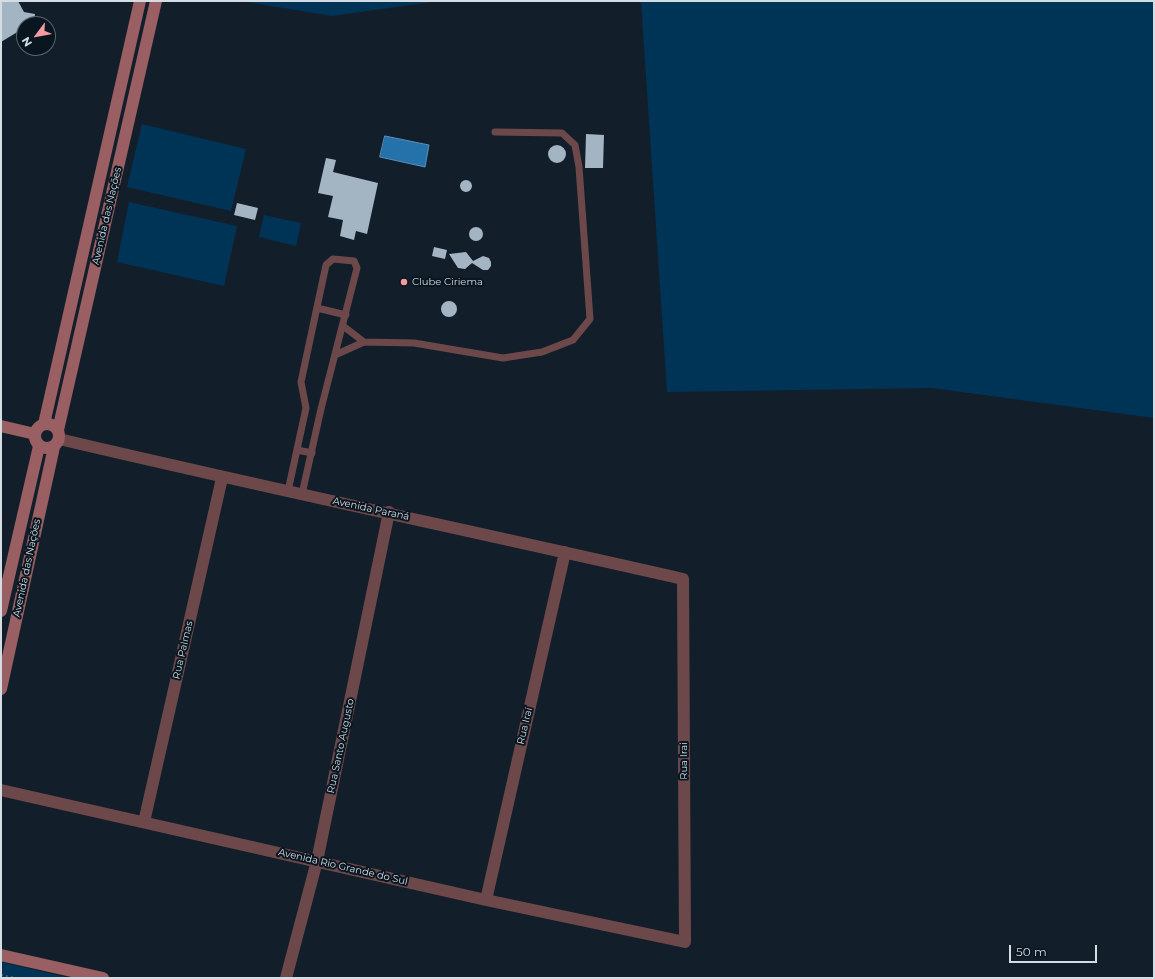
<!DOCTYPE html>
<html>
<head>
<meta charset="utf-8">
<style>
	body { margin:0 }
	#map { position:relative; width:1155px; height:979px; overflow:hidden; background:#121f2a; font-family:Montserrat,sans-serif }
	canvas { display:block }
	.frame { position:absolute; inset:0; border:2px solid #d4dce4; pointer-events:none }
	.north { position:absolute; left:16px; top:16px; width:40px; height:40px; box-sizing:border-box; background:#091620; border:1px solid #5a656e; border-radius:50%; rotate:238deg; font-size:11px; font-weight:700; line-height:16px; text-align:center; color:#d4dce4 }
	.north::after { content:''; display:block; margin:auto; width:14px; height:18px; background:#f49aa0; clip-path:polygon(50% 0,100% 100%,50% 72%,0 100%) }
	.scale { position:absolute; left:1009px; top:945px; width:88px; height:18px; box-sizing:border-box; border:2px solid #d4dce4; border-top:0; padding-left:5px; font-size:12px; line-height:14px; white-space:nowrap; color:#d4dce4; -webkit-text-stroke:3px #091620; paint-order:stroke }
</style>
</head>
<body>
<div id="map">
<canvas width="1155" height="979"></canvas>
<div class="frame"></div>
<div class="north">N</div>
<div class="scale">50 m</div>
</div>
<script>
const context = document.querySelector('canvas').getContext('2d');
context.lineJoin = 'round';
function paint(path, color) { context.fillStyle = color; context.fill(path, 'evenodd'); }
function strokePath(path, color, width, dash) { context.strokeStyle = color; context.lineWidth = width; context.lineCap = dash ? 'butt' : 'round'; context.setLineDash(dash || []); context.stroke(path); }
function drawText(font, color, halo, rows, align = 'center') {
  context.font = font + ' Montserrat,sans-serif'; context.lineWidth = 4; context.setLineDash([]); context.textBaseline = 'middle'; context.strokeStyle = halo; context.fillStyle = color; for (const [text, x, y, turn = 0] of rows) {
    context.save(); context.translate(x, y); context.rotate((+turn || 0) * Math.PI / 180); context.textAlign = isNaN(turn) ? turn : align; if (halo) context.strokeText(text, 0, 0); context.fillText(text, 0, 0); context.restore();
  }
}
const green = new Path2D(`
	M 241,1 L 439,1 L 332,16 Z
	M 641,1 L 1154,1 L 1154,418 L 932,388 L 667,392 Z
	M 142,124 L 246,149 L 231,211 L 127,187 Z
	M 129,202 L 237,226 L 224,286 L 117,262 Z
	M 264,215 L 301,223 L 296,246 L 259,237 Z
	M 1,962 L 70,978 L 1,978 Z`);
const water = new Path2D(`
	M 385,136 L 429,145 L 425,167 L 380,157 Z`);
const building = new Path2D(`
	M 1,1 L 18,1 L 24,12 L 35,14 L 34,24 L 24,24 L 24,28 L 1,42 Z
	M 586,134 L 604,135 L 603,168 L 585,168 Z
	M548 154a9 9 0 1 1 18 0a9 9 0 1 1-18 0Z
	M 326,158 L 336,160 L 333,172 L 378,183 L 367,234 L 356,231 L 354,240 L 340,236 L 343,220 L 328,217 L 333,196 L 318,193 Z
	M460 186a6 6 0 1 1 12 0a6 6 0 1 1-12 0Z
	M 237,203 L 258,208 L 255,220 L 234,215 Z
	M469 234a7 7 0 1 1 14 0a7 7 0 1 1-14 0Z
	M 434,247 L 447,250 L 445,259 L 432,256 Z
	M 466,252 L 473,261 L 483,256 L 489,258 L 491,262 L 491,266 L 488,270 L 483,270 L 472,263 L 465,269 L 458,268 L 449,254 Z
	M441 309a8 8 0 1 1 16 0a8 8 0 1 1-16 0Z`);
const path = new Path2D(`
	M 1,975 L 16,978`);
const lane = new Path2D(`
	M 317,308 L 346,315
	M 343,326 L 364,342
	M 335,355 L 364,342 L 414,343 L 503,358 L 542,352 L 573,340 L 590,319 L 579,167 L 575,145 L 562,133 L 495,132
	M 297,450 L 312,453
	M 288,491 L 306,408 L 301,382 L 326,265 L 333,259 L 354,261 L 357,268 L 321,409 L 302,494`);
const street = new Path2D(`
	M 1,790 L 486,900 L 685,942 L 683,579 C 476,532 267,488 59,439
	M 144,822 L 222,478
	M 486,900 L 565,552
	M 286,978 L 317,861 L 389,512`);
const secondary = new Path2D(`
	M35 436a12 12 0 1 1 24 0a12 12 0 1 1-24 0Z
	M 44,424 L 140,1
	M 1,426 L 35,434
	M 58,430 L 156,1
	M 1,611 L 39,446
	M 1,689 L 54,447
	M 1,955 L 103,978`);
const markers = [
	[404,282,4,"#f49aa0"]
];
const streetNames = [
	["Avenida das Nações",107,216,-77],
	["Avenida Paraná",371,509,12],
	["Avenida das Nações",27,568,-78],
	["Rua Palmas",183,650,-77],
	["Rua Iraí",525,726,-77],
	["Rua Santo Augusto",341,746,-78],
	["Rua Irai",684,761,-90],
	["Avenida Rio Grande do Sul",343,867,13]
];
const poiNames = [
	["Clube Ciriema",412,282]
];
paint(green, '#003457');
paint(water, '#2571a9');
strokePath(water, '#5a91bb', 1);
paint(building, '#a3b4c3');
strokePath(path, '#515c66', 2, [2, 3]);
strokePath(lane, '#6d484a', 7);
strokePath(street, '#6d484a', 12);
strokePath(secondary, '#9a5f63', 12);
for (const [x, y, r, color] of markers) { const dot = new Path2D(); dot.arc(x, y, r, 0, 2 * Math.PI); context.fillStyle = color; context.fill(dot); strokePath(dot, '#091620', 1.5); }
drawText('10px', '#d4dce4', '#091620', streetNames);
drawText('10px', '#d4dce4', '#091620', poiNames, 'left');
</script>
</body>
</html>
